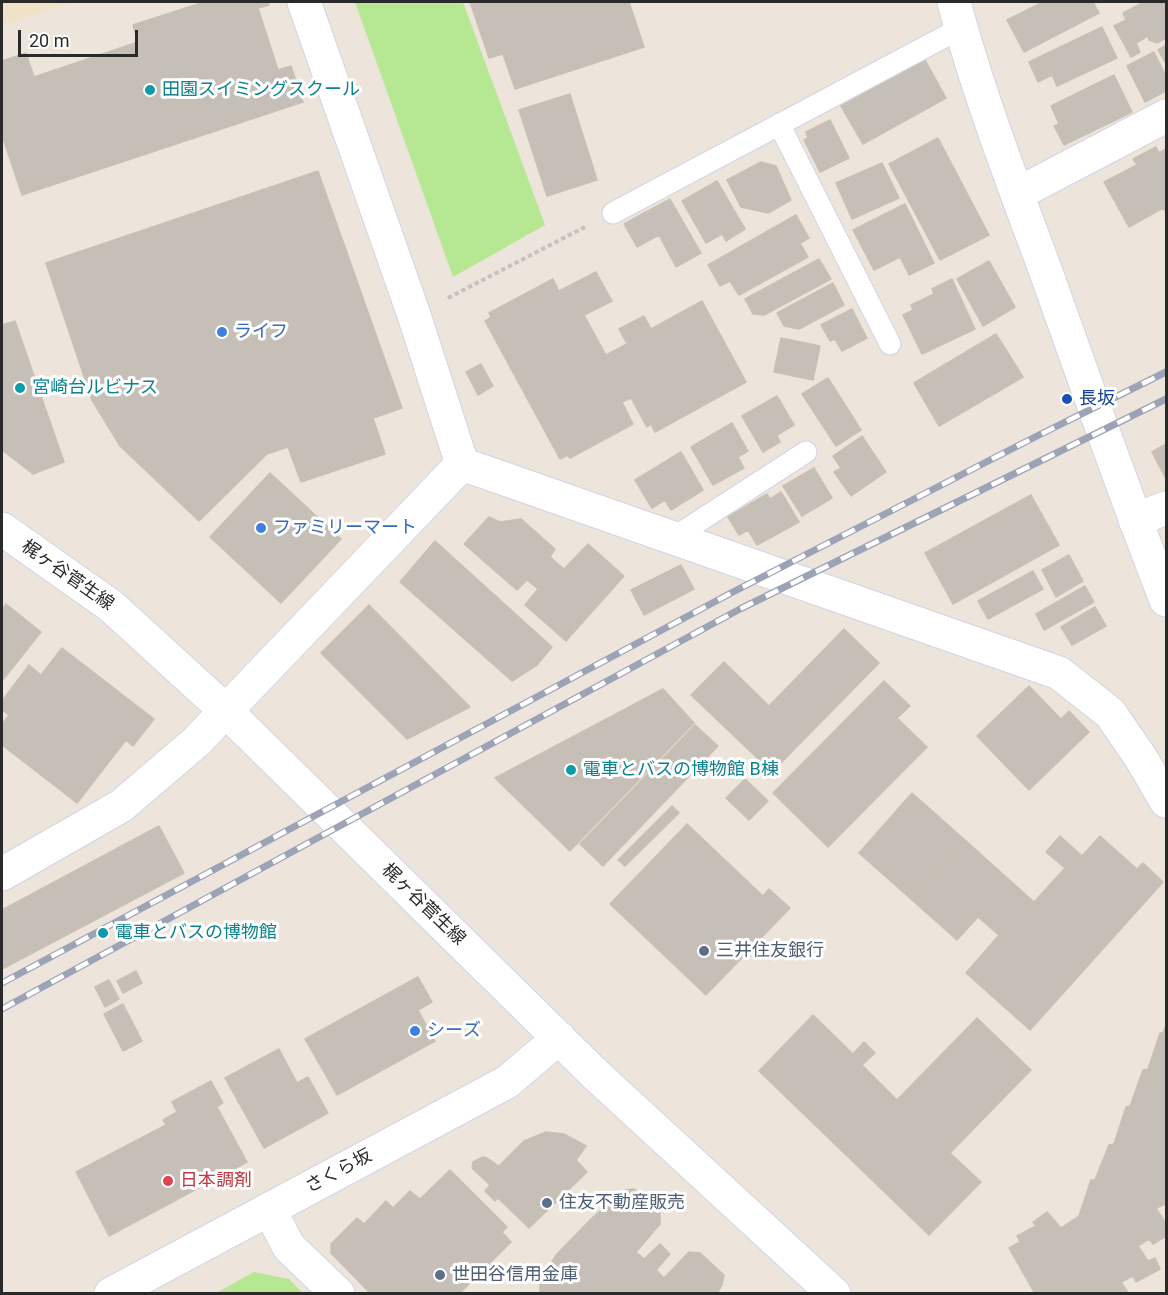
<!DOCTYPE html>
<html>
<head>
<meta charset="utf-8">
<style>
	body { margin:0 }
	#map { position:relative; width:1168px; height:1295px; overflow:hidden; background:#ede4db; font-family:Roboto,sans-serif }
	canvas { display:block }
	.frame { position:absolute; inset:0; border:3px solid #2a2a2a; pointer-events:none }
	.scale { position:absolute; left:18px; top:30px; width:120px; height:27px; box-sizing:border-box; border:3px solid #2a2a2a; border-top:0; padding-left:8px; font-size:18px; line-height:21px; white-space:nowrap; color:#2a2a2a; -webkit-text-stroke:4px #fff; paint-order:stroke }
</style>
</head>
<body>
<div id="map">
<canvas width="1168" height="1295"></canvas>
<div class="frame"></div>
<div class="scale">20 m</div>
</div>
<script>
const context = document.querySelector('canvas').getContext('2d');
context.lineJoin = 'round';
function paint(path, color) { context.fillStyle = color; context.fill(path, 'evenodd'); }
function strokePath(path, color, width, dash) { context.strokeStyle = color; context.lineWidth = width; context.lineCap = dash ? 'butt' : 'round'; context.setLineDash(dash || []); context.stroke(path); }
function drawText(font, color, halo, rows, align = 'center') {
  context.font = font + ' Roboto,"Noto Sans JP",sans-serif'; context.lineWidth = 6; context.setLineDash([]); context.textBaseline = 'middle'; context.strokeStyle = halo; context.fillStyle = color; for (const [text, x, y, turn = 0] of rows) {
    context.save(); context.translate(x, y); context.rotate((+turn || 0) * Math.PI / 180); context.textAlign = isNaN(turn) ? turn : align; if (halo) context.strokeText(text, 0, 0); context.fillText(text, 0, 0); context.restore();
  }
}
const education = new Path2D(`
	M 2,2 L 73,2 L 2,25 Z`);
const green = new Path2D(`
	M 355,2 L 463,2 L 545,225 L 453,277 Z
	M 254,1272 L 289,1279 L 303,1293 L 216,1293 Z`);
const building = new Path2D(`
	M 204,2 L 267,2 L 269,5 L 258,8 L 278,70 L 291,66 L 303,102 L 22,195 L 2,135 L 2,61 L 26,53 L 34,77 L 138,42 L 133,25 Z
	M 470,2 L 629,2 L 644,47 L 515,89 L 503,54 L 489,58 Z
	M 1043,2 L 1093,2 L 1099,13 L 1024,52 L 1007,20 Z
	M 1144,2 L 1166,2 L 1166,38 L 1157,43 L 1149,40 L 1148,36 L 1136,43 L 1140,52 L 1131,57 L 1114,26 L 1126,20 L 1123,13 Z
	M 1102,27 L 1117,58 L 1057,86 L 1052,75 L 1038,82 L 1029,62 Z
	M 1166,45 L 1166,64 L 1158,50 Z
	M 1154,52 L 1166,76 L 1166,91 L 1145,102 L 1127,66 Z
	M 925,60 L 946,98 L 863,144 L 841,106 Z
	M 1114,75 L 1132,112 L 1064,145 L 1054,126 L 1059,124 L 1051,106 Z
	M 570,94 L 597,180 L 547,196 L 519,110 Z
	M 830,120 L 849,158 L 820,172 L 804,140 L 808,138 L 806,132 Z
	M 938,138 L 989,235 L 940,260 L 889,164 Z
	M 1156,147 L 1159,153 L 1166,149 L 1166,212 L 1163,208 L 1129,227 L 1104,182 L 1137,165 L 1133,159 Z
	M 761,162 L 776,166 L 791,200 L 768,213 L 741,207 L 727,180 Z
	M 882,163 L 899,198 L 852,219 L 836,183 Z
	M 318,171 L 402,408 L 373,418 L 385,454 L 301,482 L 288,447 L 267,454 L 199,521 L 120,446 L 92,400 L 46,263 Z
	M 717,181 L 745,229 L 726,241 L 722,234 L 706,243 L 682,201 Z
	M 670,199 L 701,253 L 676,267 L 659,235 L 637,247 L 624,224 Z
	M 905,204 L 934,263 L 909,275 L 900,257 L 874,270 L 853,230 Z
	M 796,215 L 809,238 L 800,243 L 808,257 L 739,295 L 730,281 L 720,286 L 708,265 Z
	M 819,259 L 831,279 L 764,315 L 753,314 L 745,299 Z
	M 989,261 L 1015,307 L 983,326 L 957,279 Z
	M 596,272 L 612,301 L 584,315 L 606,355 L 627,344 L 619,329 L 644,316 L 651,329 L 702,301 L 746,382 L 655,432 L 651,424 L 647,427 L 631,398 L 622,402 L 633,424 L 570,458 L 568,455 L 560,459 L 485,321 L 491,317 L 489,313 L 553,279 L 559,291 Z
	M 952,279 L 975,329 L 922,354 L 903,315 L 913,310 L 911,305 L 934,294 L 932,289 Z
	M 833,283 L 844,305 L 799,329 L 784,326 L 777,313 Z
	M 852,309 L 867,338 L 842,351 L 835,339 L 830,341 L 821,325 Z
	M 15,321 L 64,462 L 33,474 L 2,450 L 2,325 Z
	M 996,334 L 1023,377 L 939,426 L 914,383 Z
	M 781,338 L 820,346 L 813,380 L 774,372 Z
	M 481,364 L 493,386 L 478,395 L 466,372 Z
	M 828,378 L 861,430 L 836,446 L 802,394 Z
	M 777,396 L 794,425 L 777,435 L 780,442 L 763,452 L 742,416 Z
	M 732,423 L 748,451 L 738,457 L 744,468 L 713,485 L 691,447 Z
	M 862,436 L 886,472 L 851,496 L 834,472 L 841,468 L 833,456 Z
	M 1166,444 L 1166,479 L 1152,452 Z
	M 681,452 L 703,490 L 671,510 L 665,500 L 652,508 L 635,480 Z
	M 814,468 L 832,498 L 802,516 L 783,486 Z
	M 270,473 L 341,539 L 281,603 L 210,537 Z
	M 781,492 L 799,522 L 757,545 L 748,530 L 739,535 L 728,517 L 767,494 L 770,499 Z
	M 1031,495 L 1059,545 L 953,604 L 925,553 Z
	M 489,517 L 500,522 L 521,519 L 555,549 L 550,557 L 564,569 L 588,544 L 624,576 L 566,641 L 525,605 L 538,589 L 527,580 L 517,590 L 464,544 Z
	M 435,541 L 552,647 L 537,665 L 512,681 L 400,582 Z
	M 1069,555 L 1083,581 L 1056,597 L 1042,570 Z
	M 681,565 L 694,589 L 644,615 L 631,590 Z
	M 1033,571 L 1043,589 L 988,619 L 978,601 Z
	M 1085,586 L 1094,602 L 1044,630 L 1036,614 Z
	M 6,604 L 41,632 L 2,681 L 2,610 Z
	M 369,605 L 470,707 L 407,739 L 321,653 Z
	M 1095,607 L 1106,626 L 1072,645 L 1061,627 Z
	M 844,629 L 879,663 L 772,772 L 691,695 L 724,662 L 769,706 Z
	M 62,648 L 154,719 L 133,746 L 126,740 L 77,803 L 2,745 L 2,724 L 9,715 L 2,710 L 2,701 L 29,665 L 41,675 Z
	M 884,681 L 910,706 L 897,718 L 927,747 L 828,847 L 773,793 Z
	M 1029,686 L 1061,719 L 1069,711 L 1089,732 L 1029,790 L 977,736 Z
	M 663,689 L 694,723 L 570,851 L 495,778 Z
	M 695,725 L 718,746 L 603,866 L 580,844 Z
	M 745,779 L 768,801 L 749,820 L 726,798 Z
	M 912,793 L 965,840 L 912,900 L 859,853 Z
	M 672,806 L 679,813 L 625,866 L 618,860 Z
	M 687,824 L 763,896 L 769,889 L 790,908 L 706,995 L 610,904 Z
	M 159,826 L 184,873 L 2,969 L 2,910 Z
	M 1060,836 L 1082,856 L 1100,836 L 1137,869 L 1143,863 L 1163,882 L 1030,1030 L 966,973 L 999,935 L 978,917 L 957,940 L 912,900 L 965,840 L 1034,902 L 1065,868 L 1046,852 Z
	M 136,971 L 142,983 L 123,993 L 117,981 Z
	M 418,977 L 432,1002 L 418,1010 L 435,1041 L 337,1095 L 305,1039 Z
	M 109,980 L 119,999 L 105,1007 L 95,987 Z
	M 123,1004 L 142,1041 L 123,1051 L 104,1014 Z
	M 813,1015 L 853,1054 L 864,1042 L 875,1053 L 862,1065 L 897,1100 L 977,1018 L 1031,1070 L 950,1153 L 981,1182 L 929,1235 L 759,1071 Z
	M 1166,1025 L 1166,1204 L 1156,1208 L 1166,1224 L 1166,1236 L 1153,1244 L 1149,1239 L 1138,1246 L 1148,1261 L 1155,1258 L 1160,1269 L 1136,1282 L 1133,1276 L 1121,1282 L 1129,1294 L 1035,1294 L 1009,1248 L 1020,1242 L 1017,1236 L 1036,1226 L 1033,1222 L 1047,1212 L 1061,1228 L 1079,1216 L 1091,1180 L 1095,1180 L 1109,1145 L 1114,1144 L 1126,1107 L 1130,1106 L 1143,1070 L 1148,1069 L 1160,1033 L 1163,1033 Z
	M 279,1049 L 297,1083 L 308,1077 L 328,1113 L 264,1148 L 225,1078 Z
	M 211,1081 L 223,1103 L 217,1107 L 247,1162 L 109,1236 L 76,1172 L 166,1125 L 163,1120 L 177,1112 L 172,1102 Z
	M 546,1132 L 564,1134 L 586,1146 L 576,1160 L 587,1172 L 529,1228 L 498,1198 L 495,1201 L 485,1191 L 490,1185 L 472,1168 L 473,1162 L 483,1157 L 487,1158 L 499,1166 L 524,1141 Z
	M 450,1170 L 507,1227 L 502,1232 L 511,1242 L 459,1294 L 371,1294 L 331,1253 L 331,1244 L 357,1218 L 364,1224 L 386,1201 L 393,1208 L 410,1191 L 420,1199 Z
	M 634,1189 L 660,1210 L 660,1224 L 636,1252 L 644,1259 L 660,1244 L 670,1254 L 656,1270 L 664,1278 L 689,1252 L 700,1253 L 724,1275 L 722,1285 L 717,1294 L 605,1294 L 602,1290 L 599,1294 L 540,1294 L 540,1279 L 557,1254 L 594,1216 L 625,1190 Z`);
const path = new Path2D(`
	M 448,298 L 585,227`);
const service = new Path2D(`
	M 779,124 L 890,344
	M 613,213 L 961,28
	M 673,538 L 806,452`);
const minor = new Path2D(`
	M 1017,194 L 1166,116
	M 1135,520 L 1166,508
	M 2,874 L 121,806 L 196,742 L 462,464 L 1059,673 L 1110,713 L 1141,758 L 1166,801
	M 269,1209 L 289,1247 L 338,1294`);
const tertiary = new Path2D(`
	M 304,2 L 414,315 L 462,464
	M 954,2 C 978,93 1013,183 1046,272 C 1085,382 1124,492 1166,600
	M 2,529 L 111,606 L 226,711 L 595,1074 L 834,1294
	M 111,1294 L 507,1082 L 559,1038`);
const rail = new Path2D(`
	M 2,983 L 731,593 L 1033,438 L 1166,372
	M 2,1009 L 740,609 L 1166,399`);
const markers = [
	[150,90,6,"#0f9aa8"],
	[222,332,6,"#3f7fe0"],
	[20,388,6,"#0f9aa8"],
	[1067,399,6,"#1a4fb4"],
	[261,528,6,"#3f7fe0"],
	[571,770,6,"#0f9aa8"],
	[103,933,6,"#0f9aa8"],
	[704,951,6,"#5c6f8a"],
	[415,1031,6,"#3f7fe0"],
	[168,1181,6,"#e0444e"],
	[547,1203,6,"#5c6f8a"],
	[440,1275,6,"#5c6f8a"]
];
const cultureNames = [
	["田園スイミングスクール",162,90],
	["宮崎台ルビナス",32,388],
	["電車とバスの博物館 B棟",583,770],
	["電車とバスの博物館",115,933]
];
const shopNames = [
	["ライフ",234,332],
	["ファミリーマート",273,528],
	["シーズ",427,1031]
];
const transitNames = [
	["長坂",1079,399]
];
const streetNames = [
	["梶ヶ谷菅生線",67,576,35],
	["梶ヶ谷菅生線",423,905,44],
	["さくら坂",339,1172,-28]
];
const serviceNames = [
	["三井住友銀行",716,951],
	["住友不動産販売",559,1203],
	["世田谷信用金庫",452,1275]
];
const healthNames = [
	["日本調剤",180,1181]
];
paint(education, '#f0e1c9');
paint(green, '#b6e893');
paint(building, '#c5bfb7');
strokePath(building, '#c9c0b4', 1.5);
strokePath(service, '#d0d5e4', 23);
strokePath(minor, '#d0d5e4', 35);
strokePath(tertiary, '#d0d5e4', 35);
strokePath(path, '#c3c3c3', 4, [4.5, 3]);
strokePath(service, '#fff', 21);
strokePath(minor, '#fff', 33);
strokePath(tertiary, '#fff', 33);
strokePath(rail, '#9da3b6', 7);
strokePath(rail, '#fff', 4.5, [14]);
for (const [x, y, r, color] of markers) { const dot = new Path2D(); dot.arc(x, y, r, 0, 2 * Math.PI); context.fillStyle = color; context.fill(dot); strokePath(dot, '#fff', 2); }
drawText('18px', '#0d838f', '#fff', cultureNames, 'left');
drawText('18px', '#366cbe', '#fff', shopNames, 'left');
drawText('18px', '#164399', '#fff', transitNames, 'left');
drawText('18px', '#2a2a2a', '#fff', streetNames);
drawText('18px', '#4e5e75', '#fff', serviceNames, 'left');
drawText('18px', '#be3a42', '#fff', healthNames, 'left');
</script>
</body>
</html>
